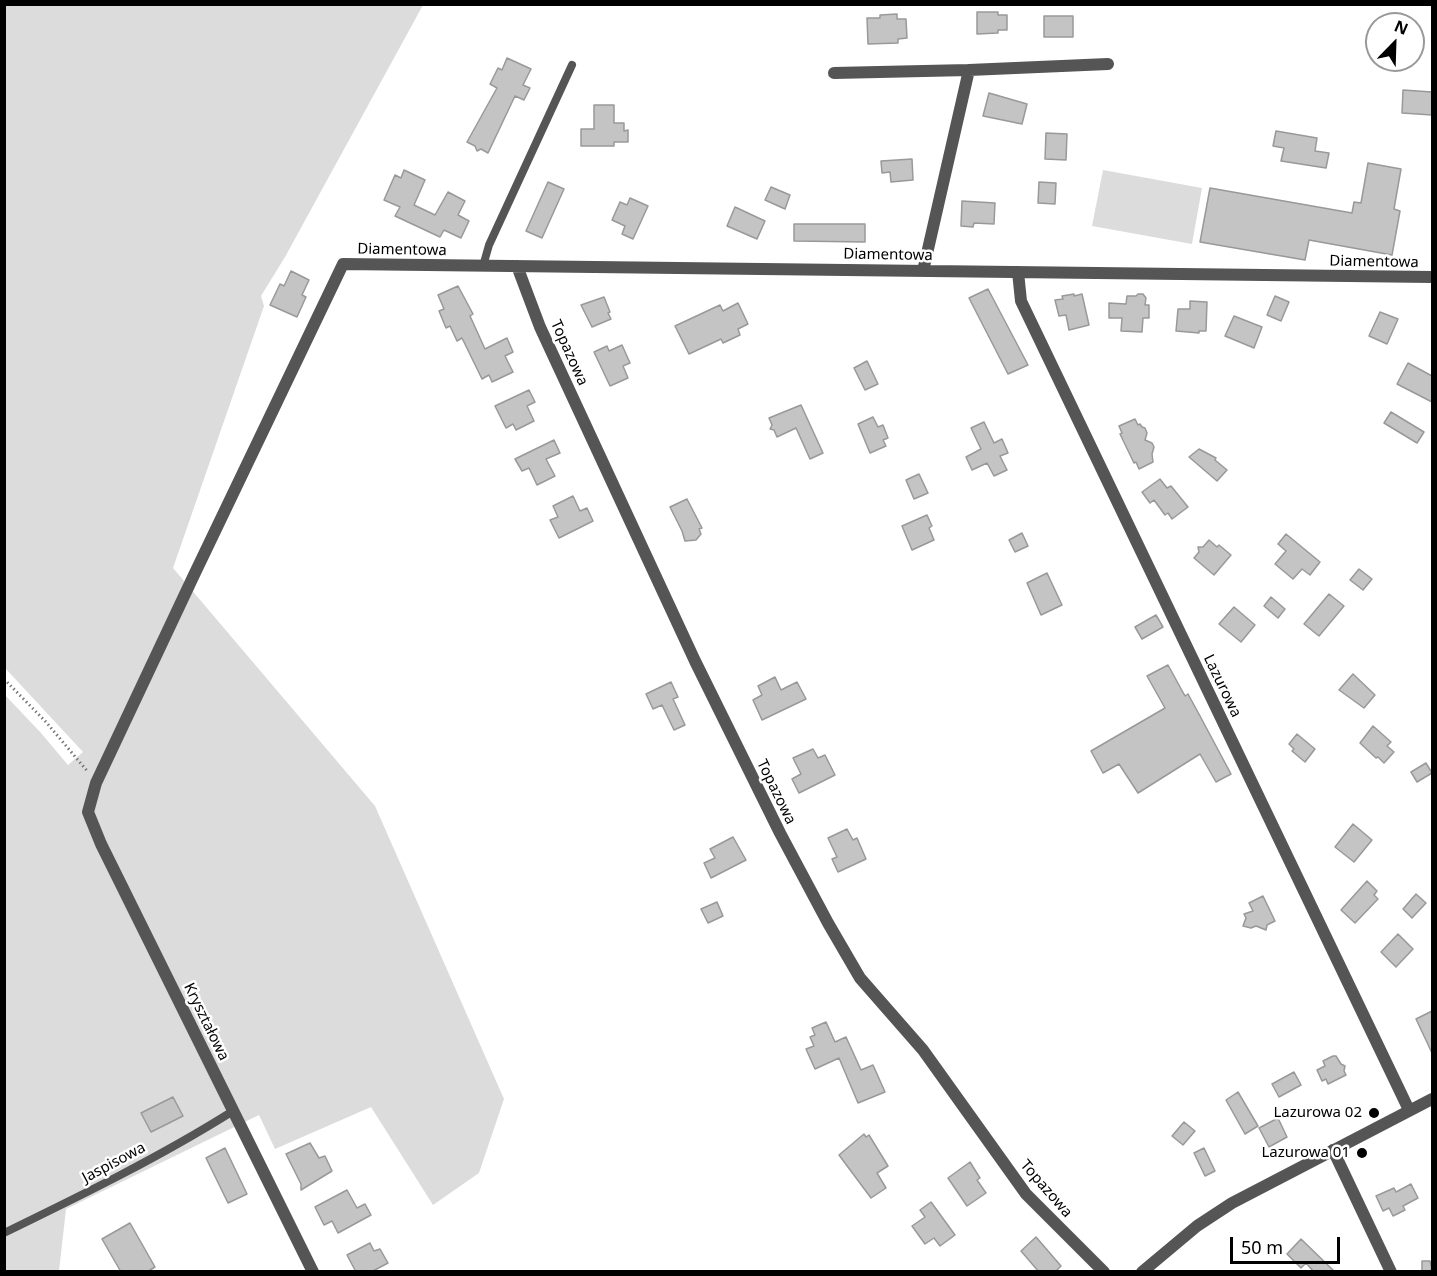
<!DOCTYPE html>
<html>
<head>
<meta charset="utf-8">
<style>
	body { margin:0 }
	#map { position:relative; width:1437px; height:1276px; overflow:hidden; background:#fff; font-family:"Noto Sans",sans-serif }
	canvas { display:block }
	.frame { position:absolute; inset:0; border:6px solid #000; pointer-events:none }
	.north { position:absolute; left:1365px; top:12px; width:60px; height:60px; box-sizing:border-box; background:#fff; border:2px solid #999; border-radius:50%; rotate:23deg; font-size:16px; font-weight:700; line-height:24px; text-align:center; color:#000 }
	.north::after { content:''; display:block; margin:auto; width:21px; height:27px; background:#000; clip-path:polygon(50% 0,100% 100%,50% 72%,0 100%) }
	.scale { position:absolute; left:1230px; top:1237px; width:110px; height:27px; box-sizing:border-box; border:3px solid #000; border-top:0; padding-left:8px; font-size:18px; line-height:21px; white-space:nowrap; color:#000; -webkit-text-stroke:4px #fff; paint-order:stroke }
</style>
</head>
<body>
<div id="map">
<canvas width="1437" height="1276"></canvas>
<div class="frame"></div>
<div class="north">N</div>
<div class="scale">50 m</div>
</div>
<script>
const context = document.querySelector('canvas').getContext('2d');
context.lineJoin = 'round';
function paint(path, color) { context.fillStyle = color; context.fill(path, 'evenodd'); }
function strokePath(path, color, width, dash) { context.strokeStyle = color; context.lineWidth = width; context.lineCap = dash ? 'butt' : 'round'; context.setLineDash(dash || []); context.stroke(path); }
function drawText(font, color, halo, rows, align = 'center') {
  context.font = font + ' "Noto Sans",sans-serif'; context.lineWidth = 5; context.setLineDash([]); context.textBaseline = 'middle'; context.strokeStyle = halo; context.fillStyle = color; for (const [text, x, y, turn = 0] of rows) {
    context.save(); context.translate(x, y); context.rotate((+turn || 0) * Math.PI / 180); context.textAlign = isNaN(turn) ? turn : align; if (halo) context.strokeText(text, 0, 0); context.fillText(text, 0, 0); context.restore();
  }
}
const green = new Path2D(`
	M 5,5 L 423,5 L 285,257 L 261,296 L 264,306 L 173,568 L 375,806 L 504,1099 L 479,1173 L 433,1205 L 371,1107 L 275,1149 L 259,1115 L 66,1209 L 59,1271 L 5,1271 L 5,695 L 41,733 L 68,765 L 83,752 L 5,668 Z
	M 1103,170 L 1202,188 L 1192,244 L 1092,226 Z`);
const building = new Path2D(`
	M 977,12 L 998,12 L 998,15 L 1007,15 L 1007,30 L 998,30 L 998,33 L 977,34 Z
	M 897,14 L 897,19 L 906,19 L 907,38 L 898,39 L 898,43 L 868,44 L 867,18 L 880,18 L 880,15 Z
	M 1044,16 L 1073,16 L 1073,37 L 1044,37 Z
	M 507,58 L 531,69 L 523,85 L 530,88 L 524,100 L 515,96 L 488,153 L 481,149 L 477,151 L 475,146 L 467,142 L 497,88 L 490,84 L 498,68 L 502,70 Z
	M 1403,90 L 1432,92 L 1432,115 L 1402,113 Z
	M 989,93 L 1027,104 L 1022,124 L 983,116 Z
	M 594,105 L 614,105 L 614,123 L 624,123 L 624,131 L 628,130 L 628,142 L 614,142 L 614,146 L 581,146 L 581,129 L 594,129 Z
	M 1276,131 L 1317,138 L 1315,151 L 1329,153 L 1326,168 L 1281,161 L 1284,148 L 1273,146 Z
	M 1046,133 L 1067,134 L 1066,160 L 1045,159 Z
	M 912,159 L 913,180 L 891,182 L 890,172 L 882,173 L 881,161 Z
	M 1368,163 L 1401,169 L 1394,209 L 1400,211 L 1392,255 L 1309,240 L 1305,260 L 1200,242 L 1210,188 L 1352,213 L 1354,202 L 1361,203 Z
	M 404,170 L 425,180 L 414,205 L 435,215 L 448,192 L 465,201 L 458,215 L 469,221 L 461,238 L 444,230 L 440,237 L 395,216 L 400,207 L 384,200 L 395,175 L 401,178 Z
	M 548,182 L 564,189 L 542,238 L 526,231 Z
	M 1039,182 L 1056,183 L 1055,204 L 1038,203 Z
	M 771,187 L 790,195 L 785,209 L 765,200 Z
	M 630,198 L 648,206 L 633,239 L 622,234 L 625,226 L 612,220 L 620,202 L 627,205 Z
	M 962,201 L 995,203 L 994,224 L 974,223 L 973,227 L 961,226 Z
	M 735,207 L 765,221 L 757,239 L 727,226 Z
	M 794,224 L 865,224 L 865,242 L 794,241 Z
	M 291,271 L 309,280 L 302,295 L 306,297 L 297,317 L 270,305 L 280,284 L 284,286 Z
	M 458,286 L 473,314 L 470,316 L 485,349 L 507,338 L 513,352 L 505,356 L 513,372 L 492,382 L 489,375 L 482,379 L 462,338 L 457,341 L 450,326 L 446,328 L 439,311 L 444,309 L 438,295 Z
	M 988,289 L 1028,365 L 1008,374 L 969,298 Z
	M 1074,294 L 1074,296 L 1082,294 L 1089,325 L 1069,330 L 1066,315 L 1059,316 L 1055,300 L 1063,299 L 1062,296 Z
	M 1138,294 L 1143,294 L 1146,298 L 1145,305 L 1149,305 L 1149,318 L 1143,318 L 1142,332 L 1121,331 L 1122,318 L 1109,318 L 1109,303 L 1126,304 L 1127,296 L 1136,296 Z
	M 1275,296 L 1289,302 L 1281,321 L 1267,315 Z
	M 604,297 L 610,312 L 608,313 L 611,319 L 592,327 L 581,305 Z
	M 1190,301 L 1207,302 L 1206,331 L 1199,331 L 1199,333 L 1176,331 L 1178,309 L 1190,309 Z
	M 738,303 L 748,324 L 738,329 L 740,335 L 723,343 L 721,339 L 689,354 L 675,326 L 720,305 L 723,311 Z
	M 1380,312 L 1398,319 L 1387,344 L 1369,336 Z
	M 1234,316 L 1262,327 L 1254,348 L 1225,336 Z
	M 622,345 L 630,363 L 623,366 L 628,378 L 610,386 L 594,352 L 607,346 L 609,351 Z
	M 867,361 L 878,384 L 865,390 L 854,368 Z
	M 1408,363 L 1432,376 L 1432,402 L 1397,384 Z
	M 529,390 L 535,402 L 527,406 L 534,421 L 516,430 L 513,424 L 506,428 L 495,406 Z
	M 801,405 L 823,453 L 810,459 L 796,428 L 777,437 L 774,430 L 770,429 L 772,425 L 769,418 Z
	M 1391,412 L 1424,432 L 1417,443 L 1384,423 Z
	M 873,417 L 878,427 L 883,425 L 888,438 L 883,440 L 886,446 L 870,453 L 858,424 Z
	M 1135,419 L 1138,425 L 1140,424 L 1142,427 L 1145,428 L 1147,433 L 1145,440 L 1152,443 L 1154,447 L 1152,454 L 1153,462 L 1139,469 L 1136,462 L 1134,463 L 1120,434 L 1122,433 L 1119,426 Z
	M 984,422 L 994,443 L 1002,439 L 1008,453 L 1000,456 L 1007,470 L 994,476 L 987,463 L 972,470 L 966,457 L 981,449 L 971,428 Z
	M 554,440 L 560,453 L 546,459 L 555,476 L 537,485 L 529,468 L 522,471 L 515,459 Z
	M 1199,449 L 1216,458 L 1215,460 L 1227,470 L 1217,481 L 1189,457 Z
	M 919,474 L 928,493 L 914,499 L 906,480 Z
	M 1160,479 L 1167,488 L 1171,486 L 1188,507 L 1172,519 L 1168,513 L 1165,515 L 1154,500 L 1150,503 L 1142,492 Z
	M 573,496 L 580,511 L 587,508 L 593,521 L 559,538 L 550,520 L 558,517 L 553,506 Z
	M 687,499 L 702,528 L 699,529 L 701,534 L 696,540 L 685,541 L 682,531 L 670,507 Z
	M 927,515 L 932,526 L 929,528 L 934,540 L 912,550 L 902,526 Z
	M 1022,533 L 1028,546 L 1015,552 L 1009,540 Z
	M 1286,534 L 1320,562 L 1310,575 L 1302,569 L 1293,579 L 1275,564 L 1286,551 L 1278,544 Z
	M 1209,540 L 1217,547 L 1219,545 L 1231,555 L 1214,575 L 1194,558 L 1199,552 L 1198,547 L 1203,547 Z
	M 1359,569 L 1372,579 L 1363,590 L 1350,580 Z
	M 1047,573 L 1062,605 L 1041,615 L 1027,583 Z
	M 1329,594 L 1344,606 L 1319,636 L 1304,624 Z
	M 1271,597 L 1285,609 L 1278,618 L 1264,606 Z
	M 1234,607 L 1255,625 L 1241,642 L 1219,624 Z
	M 1156,615 L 1163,627 L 1142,639 L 1135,627 Z
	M 1168,665 L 1185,696 L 1188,694 L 1200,716 L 1231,774 L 1216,782 L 1200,754 L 1138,793 L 1119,764 L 1103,773 L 1091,751 L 1165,708 L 1147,676 Z
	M 1353,674 L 1375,695 L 1364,708 L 1339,690 Z
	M 775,677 L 781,690 L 797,682 L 806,699 L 762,720 L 753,700 L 762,695 L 758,686 Z
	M 671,682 L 678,697 L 673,699 L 685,725 L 674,730 L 662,705 L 653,709 L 646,694 Z
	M 1373,726 L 1391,742 L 1387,746 L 1394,752 L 1384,763 L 1378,757 L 1376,758 L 1360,743 Z
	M 1297,734 L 1315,749 L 1305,762 L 1292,751 L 1294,749 L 1289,744 Z
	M 813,749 L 818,758 L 825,755 L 835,775 L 799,793 L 792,779 L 801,774 L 793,758 Z
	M 1426,763 L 1432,773 L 1417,782 L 1411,772 Z
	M 1353,824 L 1372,840 L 1354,862 L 1335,847 Z
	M 847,829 L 853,840 L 857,838 L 866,859 L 838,872 L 832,859 L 837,857 L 828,838 Z
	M 733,837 L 746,860 L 711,878 L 704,863 L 715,858 L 710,849 Z
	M 1367,881 L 1377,891 L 1374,895 L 1378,899 L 1355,923 L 1341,910 Z
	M 1416,894 L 1426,903 L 1412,918 L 1403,909 Z
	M 1263,896 L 1275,921 L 1267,925 L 1266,930 L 1256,926 L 1251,928 L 1243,926 L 1246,918 L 1244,914 L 1253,911 L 1249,903 Z
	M 717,902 L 723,916 L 708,923 L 701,909 Z
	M 1398,934 L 1413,949 L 1396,967 L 1381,952 Z
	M 1432,1011 L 1432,1053 L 1416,1019 Z
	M 826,1022 L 835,1042 L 846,1037 L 861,1070 L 873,1065 L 885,1092 L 858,1103 L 839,1058 L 815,1069 L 806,1049 L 814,1046 L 810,1037 L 815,1035 L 812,1028 Z
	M 1333,1056 L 1336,1056 L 1341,1064 L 1345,1066 L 1344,1071 L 1346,1075 L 1328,1084 L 1326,1079 L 1322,1081 L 1317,1070 L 1325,1066 L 1323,1061 Z
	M 1294,1072 L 1301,1085 L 1279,1097 L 1272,1084 Z
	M 1238,1092 L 1258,1126 L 1245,1134 L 1226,1100 Z
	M 173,1097 L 183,1116 L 151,1132 L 141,1113 Z
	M 1278,1118 L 1287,1137 L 1269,1147 L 1259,1128 Z
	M 1184,1122 L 1195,1131 L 1183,1145 L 1172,1136 Z
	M 864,1134 L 866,1137 L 869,1135 L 888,1166 L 877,1173 L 886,1188 L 871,1198 L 839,1155 Z
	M 310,1143 L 319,1158 L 325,1156 L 332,1171 L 301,1190 L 301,1184 L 286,1154 Z
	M 225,1148 L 247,1194 L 228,1203 L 206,1158 Z
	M 1204,1148 L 1215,1171 L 1205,1176 L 1194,1153 Z
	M 970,1162 L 980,1178 L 977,1180 L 986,1193 L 967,1206 L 948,1178 Z
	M 1411,1184 L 1418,1198 L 1403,1206 L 1405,1210 L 1393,1216 L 1389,1208 L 1383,1211 L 1376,1196 L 1394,1188 L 1396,1192 Z
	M 347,1190 L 357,1208 L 365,1204 L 371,1215 L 338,1233 L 332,1221 L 324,1225 L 315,1207 Z
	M 931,1202 L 955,1235 L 940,1246 L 934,1238 L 925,1244 L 912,1226 L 925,1217 L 920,1210 Z
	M 130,1223 L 155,1267 L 147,1272 L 121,1272 L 102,1239 Z
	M 1036,1237 L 1061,1266 L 1055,1272 L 1039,1272 L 1021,1251 Z
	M 1301,1239 L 1335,1272 L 1314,1272 L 1306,1263 L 1301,1268 L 1287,1254 Z
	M 370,1243 L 374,1251 L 380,1249 L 388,1263 L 371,1272 L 356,1272 L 347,1255 Z
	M 1422,1261 L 1430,1261 L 1432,1270 L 1422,1272 Z`);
const path = new Path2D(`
	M 4,679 L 46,722 L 88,772`);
const service = new Path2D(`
	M 483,266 L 489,245 L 572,65
	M 4,1233 C 82,1195 160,1157 233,1111`);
const minor = new Path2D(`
	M 834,73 L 969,70
	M 517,266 L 540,327 L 695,661 L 780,833 L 828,923 L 860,978 L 923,1050 L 1026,1194 L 1104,1272
	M 923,271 L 969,70 L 1108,64
	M 1018,272 L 1021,301 L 1409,1110
	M 1333,1150 L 1391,1272
	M 313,1272 L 101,844 L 88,812 L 96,783 L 194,575 L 343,264 L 1432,277`);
const tertiary = new Path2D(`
	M 1142,1272 L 1197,1226 L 1232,1203 L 1432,1099`);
const markers = [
	[1374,1113,6,"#000"],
	[1362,1153,6,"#000"]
];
const streetNames = [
	["Diamentowa",402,250,1],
	["Diamentowa",888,255,1],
	["Diamentowa",1374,262,1],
	["Topazowa",569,353,66],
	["Lazurowa",1222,686,64],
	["Topazowa",776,792,64],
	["Kryształowa",206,1022,64],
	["Jaspisowa",114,1163,-28],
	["Topazowa",1046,1189,49]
];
const poiNames = [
	["Lazurowa 02",1362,1113],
	["Lazurowa 01",1350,1153]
];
paint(green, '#dcdcdc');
paint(building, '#c4c4c4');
strokePath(building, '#999', 1.5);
strokePath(path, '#777', 3, [1.5, 3]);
strokePath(service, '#555', 8);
strokePath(minor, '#555', 12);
strokePath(tertiary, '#555', 12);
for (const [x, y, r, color] of markers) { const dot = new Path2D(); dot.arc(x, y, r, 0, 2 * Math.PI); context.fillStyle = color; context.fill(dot); strokePath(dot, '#fff', 2); }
drawText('15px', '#000', '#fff', streetNames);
drawText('15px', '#000', '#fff', poiNames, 'right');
</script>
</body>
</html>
